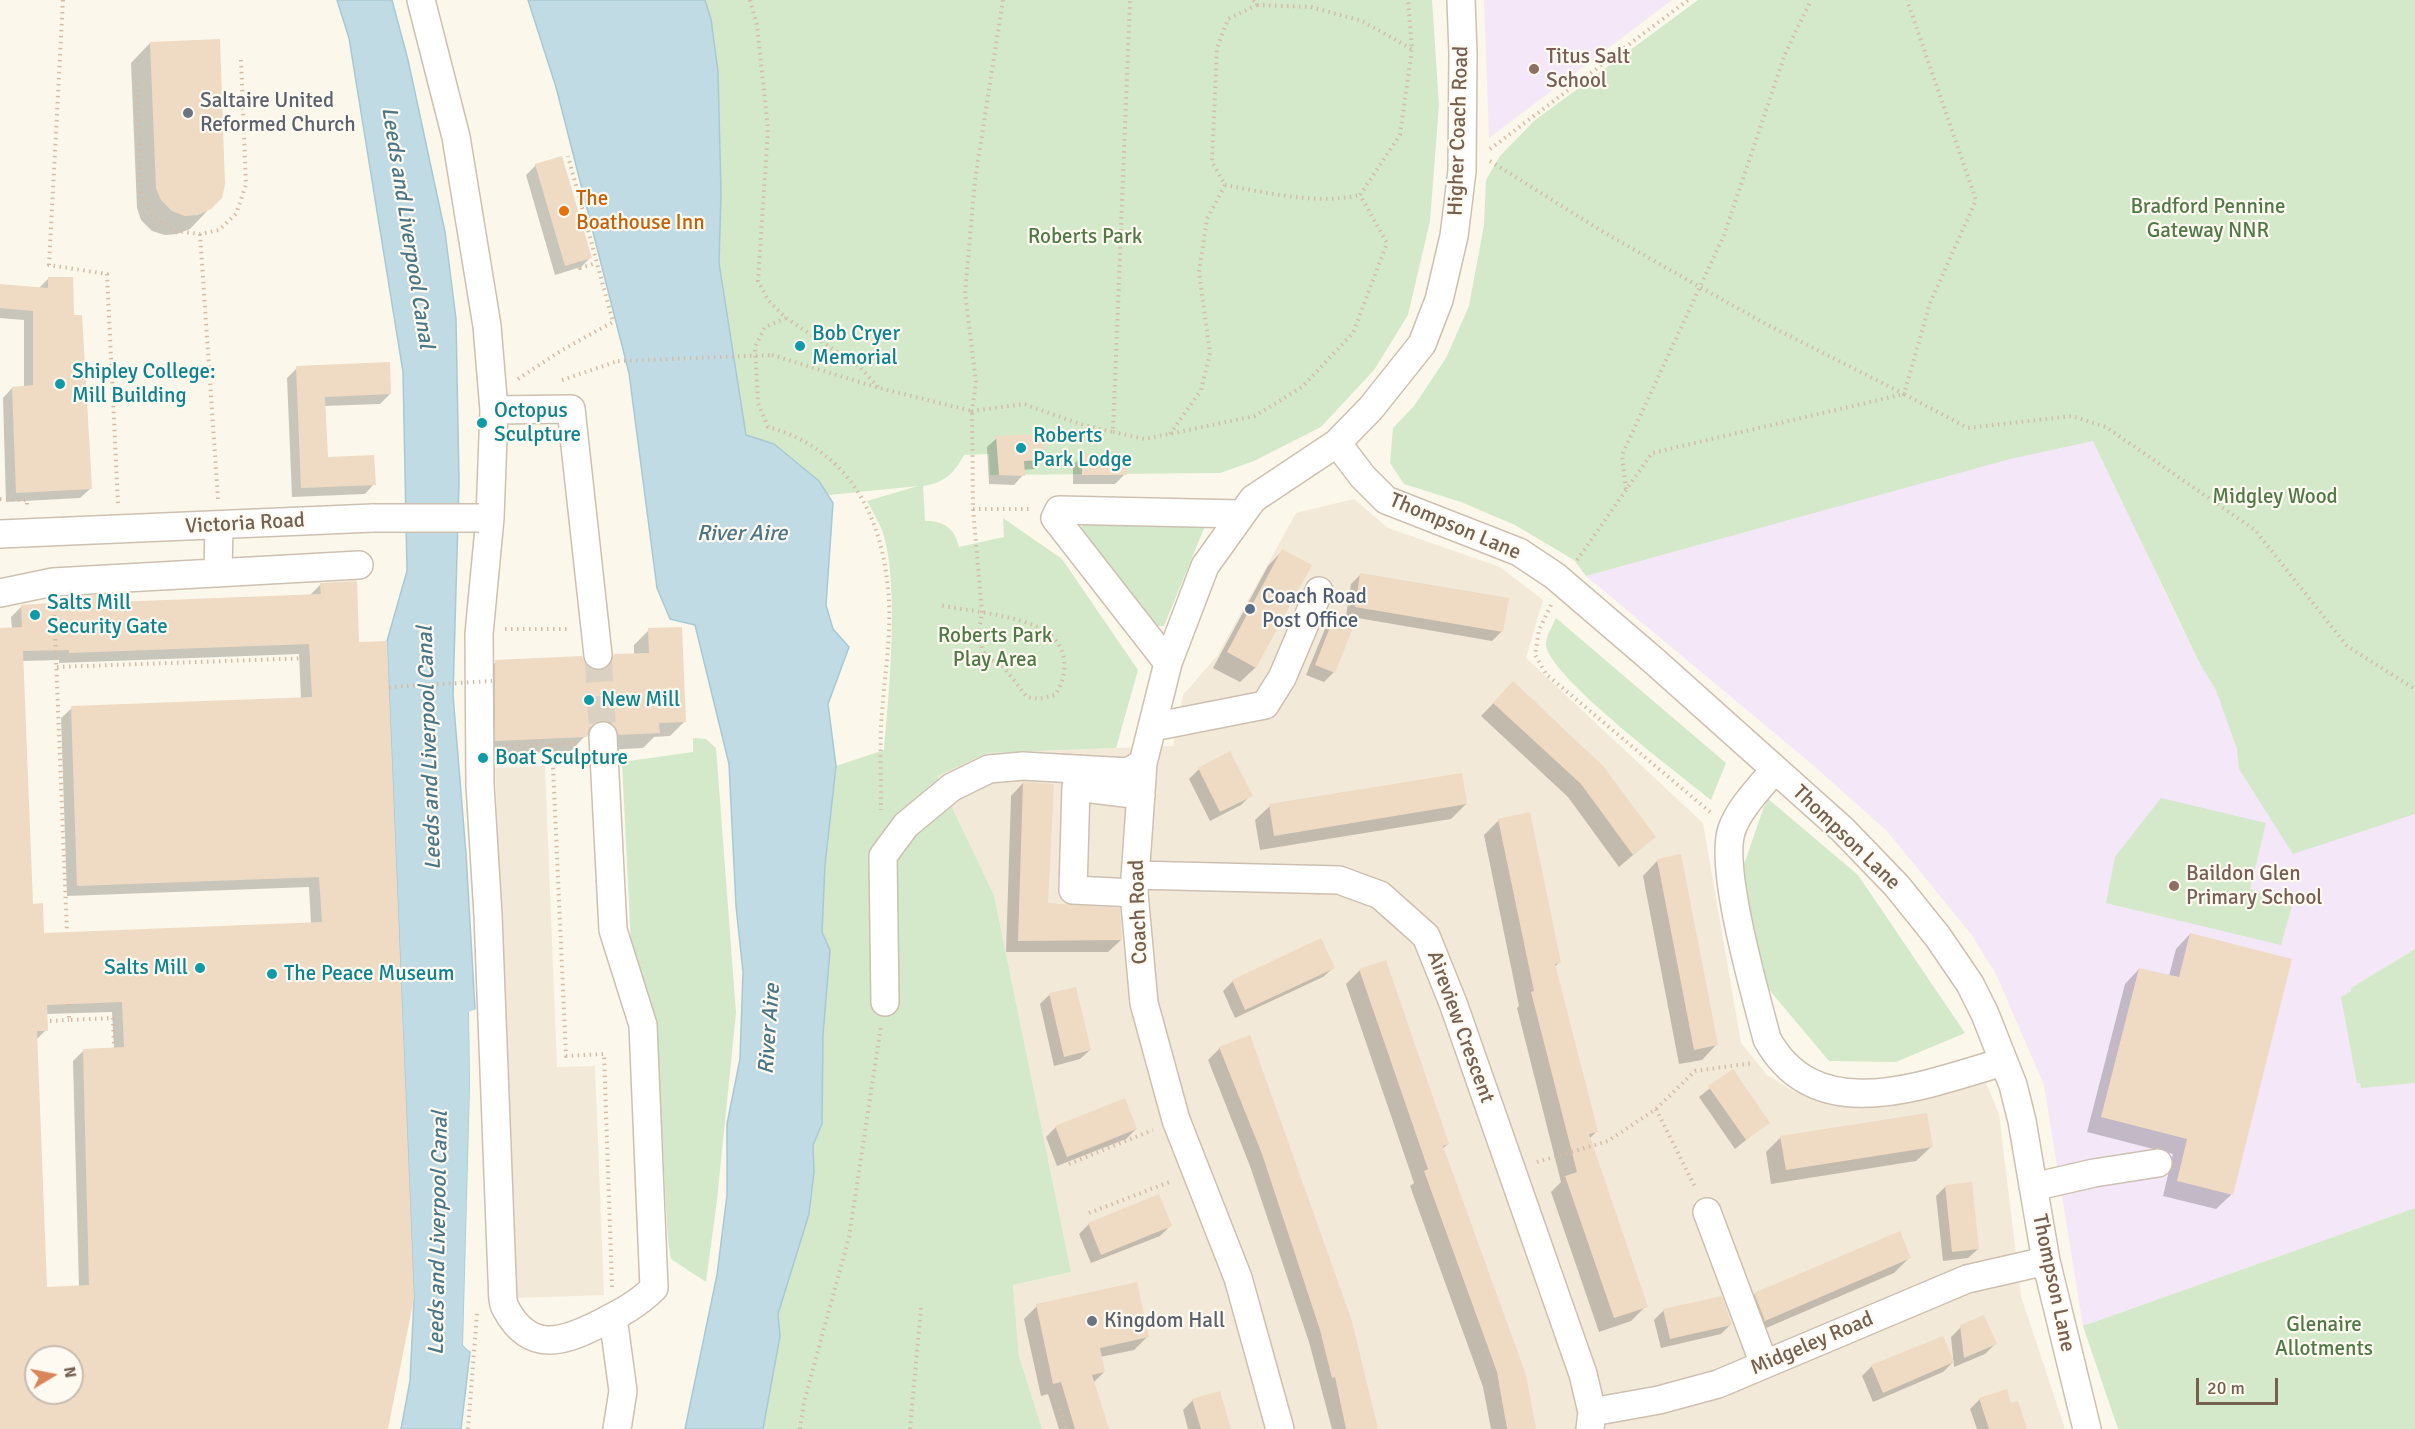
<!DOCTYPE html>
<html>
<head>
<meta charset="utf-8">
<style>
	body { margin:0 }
	#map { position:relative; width:2415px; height:1429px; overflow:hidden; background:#fbf7ea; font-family:Signika,sans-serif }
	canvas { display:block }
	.north { position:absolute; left:24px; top:1345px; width:60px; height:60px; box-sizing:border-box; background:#fefaf1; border:2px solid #c7bcb0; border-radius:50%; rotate:80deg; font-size:16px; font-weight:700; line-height:24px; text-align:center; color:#75604f }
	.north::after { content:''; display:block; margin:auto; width:21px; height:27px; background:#dc8459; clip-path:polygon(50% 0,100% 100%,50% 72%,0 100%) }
	.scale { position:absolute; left:2196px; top:1378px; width:82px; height:27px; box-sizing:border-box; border:3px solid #75604f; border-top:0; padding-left:8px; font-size:18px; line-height:21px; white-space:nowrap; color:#75604f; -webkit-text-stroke:4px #fefaf1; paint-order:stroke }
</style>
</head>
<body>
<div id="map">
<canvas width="2415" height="1429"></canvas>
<div class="north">N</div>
<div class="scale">20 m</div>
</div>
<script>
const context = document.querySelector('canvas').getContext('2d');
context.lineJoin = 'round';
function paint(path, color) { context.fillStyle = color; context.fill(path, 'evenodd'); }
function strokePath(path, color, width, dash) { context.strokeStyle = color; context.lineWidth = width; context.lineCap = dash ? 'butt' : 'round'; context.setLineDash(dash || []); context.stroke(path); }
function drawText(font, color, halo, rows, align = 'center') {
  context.font = font + ' Signika,sans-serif'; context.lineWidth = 4.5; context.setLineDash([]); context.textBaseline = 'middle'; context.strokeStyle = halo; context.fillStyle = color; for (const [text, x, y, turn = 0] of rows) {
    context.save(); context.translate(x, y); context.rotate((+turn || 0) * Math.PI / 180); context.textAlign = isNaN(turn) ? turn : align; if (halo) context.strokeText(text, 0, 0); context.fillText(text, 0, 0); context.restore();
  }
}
const residential = new Path2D(`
	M 1354,499 L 1388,528 L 1500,567 L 1543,600 L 1526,658 L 1703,823 L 1741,1043 L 1767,1075 L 1795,1092 L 1852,1104 L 1983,1076 L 1999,1114 L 2021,1296 L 2065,1429 L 1042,1429 L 1019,1356 L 1013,1285 L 1071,1272 L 994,895 L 937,776 L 988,753 L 1173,746 L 1183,695 L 1217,656 L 1296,513 Z
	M 545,766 L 557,1067 L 595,1066 L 604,1295 L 517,1298 L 495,768 Z`);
const education = new Path2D(`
	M 1484,0 L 1672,0 L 1489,138 Z
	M 2095,435 L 2160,582 L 2200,664 L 2235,720 L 2293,853 L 2415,814 L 2415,949 L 2351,988 L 2407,1084 L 2415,1083 L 2415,1208 L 2083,1326 L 2044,1085 L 1996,974 L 1971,934 L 1887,831 L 1814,766 L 1586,576 Z`);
const green = new Path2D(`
	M 705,0 L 1432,0 L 1439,105 L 1430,221 L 1408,315 L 1374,370 L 1321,427 L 1254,461 L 1220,473 L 990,475 L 989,454 L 964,455 C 954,473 945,483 923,486 L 925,521 C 945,521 954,528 959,547 L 1004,537 L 1003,518 L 1062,559 L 1138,670 L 1116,748 L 988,753 L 937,776 L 994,895 L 1071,1272 L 1013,1285 L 1019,1356 L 1042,1429 L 763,1429 L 780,1337 L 778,1314 L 809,1214 L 814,1172 L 813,1145 L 822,1124 L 823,1035 L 830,950 L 822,932 L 825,865 L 836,766 L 884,750 C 889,694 900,581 882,530 C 878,520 872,511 867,501 L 918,486 L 829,495 L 819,481 L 774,444 L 746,435 L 719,263 L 721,193 L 718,72 L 711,19 Z
	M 1698,0 L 2415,0 L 2415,814 L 2293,854 L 2239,769 L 2237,749 L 2216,690 L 2200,664 L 2093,441 L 2010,459 L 1586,576 L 1574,560 L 1515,525 L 1461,502 L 1404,484 L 1390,463 L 1393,428 L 1414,406 L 1446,358 L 1469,306 L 1484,225 L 1486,180 L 1500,156 L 1534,121 Z
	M 1085,522 L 1205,526 L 1164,626 L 1150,626 L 1076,536 Z
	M 1556,618 L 1726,763 L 1711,800 C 1682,776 1546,675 1546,644 C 1546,636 1553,625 1556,618 Z
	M 693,738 L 706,739 L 716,748 L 736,1013 L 717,1200 L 706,1282 L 671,1259 L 668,1241 L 656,1024 L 644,1022 L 633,985 L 622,762 L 693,752 Z
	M 1767,798 L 1858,875 L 1965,1033 L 1896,1062 L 1829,1061 L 1766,986 L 1740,876 Z
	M 2161,798 L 2266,823 L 2250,889 L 2293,902 L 2281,945 L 2106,903 L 2115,857 Z
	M 2415,949 L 2415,1083 L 2361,1088 L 2360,1083 L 2357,1083 L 2341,997 L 2351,991 L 2351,988 Z
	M 2415,1208 L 2415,1429 L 2118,1429 L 2083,1326 Z`);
const water = new Path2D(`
	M 337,0 L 392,0 L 408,60 L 445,232 L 456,319 L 459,483 L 453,695 L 466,854 L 475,1009 L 469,1013 L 470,1085 L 463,1345 L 470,1352 L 461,1429 L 401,1429 L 410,1381 L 414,1299 L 387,641 L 407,571 L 403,372 L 349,38 Z
	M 528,0 L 705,0 L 711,19 L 718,72 L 721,193 L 719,263 L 746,435 L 774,444 L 819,481 L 833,503 L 826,605 L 833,629 L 849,647 L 828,704 L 836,766 L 825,865 L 822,932 L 830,950 L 823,1035 L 822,1124 L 813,1145 L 814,1172 L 809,1214 L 778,1314 L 780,1336 L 763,1429 L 685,1429 L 717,1275 L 727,1195 L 727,1124 L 740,1059 L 743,972 L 736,906 L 729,764 L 695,625 L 670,619 L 657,588 L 629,373 L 556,87 Z`);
const pier = new Path2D(`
	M 475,1009 L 472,1014 L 473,1085 L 466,1344 L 470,1352 L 463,1345 L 470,1085 L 469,1012 Z`);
const shadow = new Path2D(`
	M 150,43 L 210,208 L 190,229 L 177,234 L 165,235 L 152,231 L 141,220 L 137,208 L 131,63 Z
	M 536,165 L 590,258 L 581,267 L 555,275 L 526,175 Z
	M 49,278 L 73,317 L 81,317 L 90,489 L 80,498 L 6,502 L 3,398 L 12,388 L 24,387 L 24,320 L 0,318 L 0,286 L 38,289 Z
	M 297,368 L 390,394 L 380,404 L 323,406 L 326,459 L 374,484 L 365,494 L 292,497 L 287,378 Z
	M 997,438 L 1044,459 L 1034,469 L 1023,470 L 1023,475 L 1014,485 L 989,484 L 987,447 Z
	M 1083,455 L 1125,474 L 1115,484 L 1073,484 L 1073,465 Z
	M 1282,551 L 1255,668 L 1240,682 L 1213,668 L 1268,566 Z
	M 1361,574 L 1502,631 L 1492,641 L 1346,616 L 1351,584 Z
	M 321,584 L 387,1429 L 0,1429 L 0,629 L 12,629 L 11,617 L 22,606 L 62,604 L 67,599 L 112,604 L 310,595 ZM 299,654 L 301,699 L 72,708 L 61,718 L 67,896 L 309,887 L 311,924 L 43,935 L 32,905 L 22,661 L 59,660 L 59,663 ZM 112,1012 L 114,1049 L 84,1050 L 73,1061 L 79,1287 L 45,1288 L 36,1040 L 46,1030 L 46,1014 ZM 36,1357 L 72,1357 L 72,1393 L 36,1393 Z
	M 1334,619 L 1352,626 L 1333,673 L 1324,682 L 1306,675 L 1325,629 Z
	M 649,630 L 685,721 L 670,736 L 654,737 L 643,748 L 604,750 L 596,737 L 586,735 L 571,751 L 481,755 L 481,676 L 496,662 L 584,666 L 598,672 L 614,656 L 634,655 L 634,645 Z
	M 1513,683 L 1654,837 L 1619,867 L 1568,797 L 1481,716 Z
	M 1229,753 L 1251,795 L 1241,805 L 1210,821 L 1189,779 L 1199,769 Z
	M 1023,783 L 1047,904 L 1121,940 L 1108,952 L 1006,952 L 1011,796 Z
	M 1466,804 L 1451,819 L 1260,850 L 1255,820 L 1270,806 Z
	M 1499,820 L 1560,962 L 1554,967 L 1596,1132 L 1589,1139 L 1646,1306 L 1631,1321 L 1599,1332 L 1551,1192 L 1561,1182 L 1517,1008 L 1519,1006 L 1484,835 Z
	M 1657,861 L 1716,1045 L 1702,1060 L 1679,1064 L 1643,876 Z
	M 2190,934 L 2291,960 L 2231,1195 L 2216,1209 L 2163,1196 L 2173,1154 L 2087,1132 L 2125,984 L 2139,969 L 2169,976 L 2176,949 Z
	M 1333,968 L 1323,977 L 1235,1018 L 1223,991 L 1233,981 Z
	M 1360,970 L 1448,1144 L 1442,1149 L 1534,1429 L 1491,1429 L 1483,1387 L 1410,1186 L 1414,1183 L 1346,984 Z
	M 1049,995 L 1090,1050 L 1080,1059 L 1054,1066 L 1040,1004 Z
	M 1220,1048 L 1377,1429 L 1332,1429 L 1309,1342 L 1250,1166 L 1208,1060 Z
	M 1732,1071 L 1768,1122 L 1735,1149 L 1699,1097 Z
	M 1056,1127 L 1136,1129 L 1126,1139 L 1057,1166 L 1046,1137 Z
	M 1781,1137 L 1931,1147 L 1916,1161 L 1771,1184 L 1766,1152 Z
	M 1946,1186 L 1978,1249 L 1968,1258 L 1943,1261 L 1936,1196 Z
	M 1089,1224 L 1170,1226 L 1160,1236 L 1091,1263 L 1079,1234 Z
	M 1909,1258 L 1894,1273 L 1750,1335 L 1740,1309 L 1755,1294 Z
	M 1037,1306 L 1147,1337 L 1134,1350 L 1100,1357 L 1104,1372 L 1093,1383 L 1107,1429 L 1059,1429 L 1048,1394 L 1041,1396 L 1024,1319 Z
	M 1664,1310 L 1731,1324 L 1721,1334 L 1661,1348 L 1654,1320 Z
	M 1961,1327 L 1995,1344 L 1985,1354 L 1954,1367 L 1951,1337 Z
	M 1953,1362 L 1943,1372 L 1873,1402 L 1862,1376 L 1872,1366 Z
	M 1980,1399 L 2010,1405 L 2025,1429 L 1977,1429 L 1970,1409 Z
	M 1193,1400 L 1229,1429 L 1188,1429 L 1183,1410 Z`);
const building = new Path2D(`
	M 220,39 L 225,185 L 222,198 L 211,209 L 198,215 L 185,216 L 172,211 L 161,200 L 156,188 L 150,42 Z
	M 562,156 L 592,258 L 565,266 L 535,164 Z
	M 48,277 L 73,277 L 74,315 L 82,315 L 92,489 L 16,493 L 12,387 L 33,385 L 33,311 L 0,308 L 0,284 L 48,288 Z
	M 390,362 L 391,394 L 325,397 L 328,457 L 374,455 L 376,485 L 301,488 L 296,366 Z
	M 1044,434 L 1045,460 L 1024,461 L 1025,476 L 999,475 L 996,436 Z
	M 1082,454 L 1127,454 L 1127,475 L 1082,475 Z
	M 1282,549 L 1312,565 L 1256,668 L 1227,652 Z
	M 1360,573 L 1509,598 L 1503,632 L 1355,607 Z
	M 357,581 L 359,642 L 387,641 L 414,1298 L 388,1429 L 0,1429 L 0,628 L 22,627 L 21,605 L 66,602 L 66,597 L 113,594 L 114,602 L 321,594 L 320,583 ZM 309,644 L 312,697 L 71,706 L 77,886 L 319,877 L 322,922 L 44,933 L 43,903 L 33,904 L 23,651 L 69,650 L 69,653 ZM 122,1002 L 124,1047 L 83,1049 L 89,1285 L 47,1287 L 37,1031 L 48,1031 L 47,1005 ZM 36,1357 L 72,1357 L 72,1393 L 36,1393 Z
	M 1334,617 L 1354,625 L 1335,673 L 1315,665 Z
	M 682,627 L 686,722 L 659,723 L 660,733 L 619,735 L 611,722 L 602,720 L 589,728 L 587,737 L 495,741 L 495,660 L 582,656 L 586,665 L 592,670 L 600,671 L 608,667 L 614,654 L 649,653 L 648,628 Z
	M 1513,681 L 1604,767 L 1656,837 L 1633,855 L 1581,784 L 1493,703 Z
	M 1230,751 L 1253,796 L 1220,812 L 1198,768 Z
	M 1462,773 L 1467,804 L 1274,836 L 1269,804 Z
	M 1023,782 L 1054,784 L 1048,903 L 1120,908 L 1122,940 L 1018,941 Z
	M 1530,812 L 1561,963 L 1555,964 L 1598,1132 L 1589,1134 L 1648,1307 L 1614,1318 L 1565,1176 L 1577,1172 L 1531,992 L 1534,991 L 1498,819 Z
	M 1681,854 L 1718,1045 L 1694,1050 L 1657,859 Z
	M 2190,933 L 2292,959 L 2233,1195 L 2177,1181 L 2187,1139 L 2101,1117 L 2139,968 L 2179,977 Z
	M 1321,938 L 1335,968 L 1245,1010 L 1232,980 Z
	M 1386,960 L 1449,1144 L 1443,1146 L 1526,1375 L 1536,1429 L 1507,1429 L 1497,1372 L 1424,1171 L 1428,1169 L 1359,969 Z
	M 1076,987 L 1091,1050 L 1064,1057 L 1049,993 Z
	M 1250,1035 L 1352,1321 L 1378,1429 L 1346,1429 L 1335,1377 L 1332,1378 L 1320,1330 L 1262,1154 L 1219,1047 Z
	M 1733,1069 L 1770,1123 L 1746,1140 L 1708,1086 Z
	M 1125,1098 L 1137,1129 L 1067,1157 L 1055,1126 Z
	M 1927,1113 L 1933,1147 L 1786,1170 L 1780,1136 Z
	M 1972,1182 L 1979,1249 L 1952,1252 L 1945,1185 Z
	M 1159,1194 L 1172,1226 L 1101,1255 L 1088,1223 Z
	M 1900,1231 L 1911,1258 L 1765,1321 L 1754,1293 Z
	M 1137,1282 L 1149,1337 L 1100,1348 L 1105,1372 L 1092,1375 L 1109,1429 L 1075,1429 L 1061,1382 L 1053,1384 L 1036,1304 Z
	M 1722,1296 L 1732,1325 L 1670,1339 L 1663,1309 Z
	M 1984,1315 L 1997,1344 L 1964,1358 L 1960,1325 Z
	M 1943,1336 L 1954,1362 L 1883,1393 L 1871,1365 Z
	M 2007,1389 L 2011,1403 L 2018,1401 L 2027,1429 L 1989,1429 L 1979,1398 Z
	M 1220,1391 L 1231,1429 L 1201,1429 L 1192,1399 Z`);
const minorTunnel = new Path2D(`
	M 598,655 L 603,736`);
const path = new Path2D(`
	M 63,0 L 49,265 L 107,274 L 118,504
	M 750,0 L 757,25 L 768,129 L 758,281 L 768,300 L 786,318 L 860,367 L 878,387
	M 1003,0 L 975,180 L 965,293 L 976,382 L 972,411 L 1024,404 L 1080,424 L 1113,432 L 1130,0
	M 1257,5 L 1311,7 L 1362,21 L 1412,49
	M 137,84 L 141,192 L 154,218 L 176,231 L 200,234 L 219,230 L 236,214 L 246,185 L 241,60
	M 1490,149 L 1688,0
	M 1490,161 L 1605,233 L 1762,322 L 1904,394 L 1930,303 L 1976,200 L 1907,0
	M 1225,185 C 1267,193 1318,205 1360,195
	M 200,234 L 218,499
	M 578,262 L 580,268 L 597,263
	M 786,318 L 765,327 L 755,347 L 758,403 L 768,427 C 851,450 884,519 889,600 C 891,643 883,686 881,728 C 880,756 881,783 881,810
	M 772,355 L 879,388 L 972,411 L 973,509 L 982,613 L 979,631 L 982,650 L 991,660 L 1002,665 L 1027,697 L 1039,699 L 1055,695 C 1069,675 1069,645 1044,630 C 1016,615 970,611 938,605
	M 518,379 L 562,350 L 613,322 L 568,156
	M 562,380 L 618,361
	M 1113,432 L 1145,439 L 1255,416 L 1302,387 L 1353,333 L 1387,243 L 1360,195 L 1400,135 L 1412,49 L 1408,0
	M 1170,434 L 1201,390 L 1210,353 L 1199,272 L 1207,219 L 1225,185 L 1212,162 L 1217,48 L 1228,19 L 1257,5 L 1253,0
	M 1626,489 L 1622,455 L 1724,235 L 1785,54 L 1811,0
	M 0,499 L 27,500 L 27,506
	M 973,509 L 1029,509
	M 1577,560 L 1652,453 L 1904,394 L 1968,428 L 2072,416 L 2106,427 L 2255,530 L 2347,646 L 2415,689
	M 1551,605 L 1539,630 L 1535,655 L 1546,674 L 1710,812
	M 54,609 L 67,932
	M 505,629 L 569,629
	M 57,667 L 310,658
	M 576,743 L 552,744 L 566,1056 L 604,1054 L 612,1287
	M 506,746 L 552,744
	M 69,1004 L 69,1020 L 113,1018 L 114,1048
	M 50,1021 L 69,1020
	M 1656,1109 L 1696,1189
	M 1537,1162 L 1608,1141 L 1656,1109 L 1695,1071 L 1753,1063
	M 1069,1164 L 1153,1130
	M 1089,1213 L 1172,1181
	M 1060,1409 L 1066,1429
	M 468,1429 L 477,1313
	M 800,1429 L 804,1402 L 849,1237 L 881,1026
	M 910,1429 L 921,1308`);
const minor = new Path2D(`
	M 421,0 L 456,137 L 487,326 L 494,410 L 490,518 L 479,634 L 480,785 L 488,915 L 502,1277 C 503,1286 501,1301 506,1309 C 530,1354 564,1342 601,1323 C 621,1313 638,1304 654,1288 L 643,1025 L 613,930 L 603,736
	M 494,410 L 571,409 L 598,655
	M 1337,443 L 1363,477 L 1386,500 L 1519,552 L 1555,576 L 1653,660 L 1843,830 L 1897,886 L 1938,937 L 1970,984 L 1985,1014 L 2013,1085 L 2022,1121 L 2046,1261 L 2087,1429
	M 0,534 L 373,518
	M 218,573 L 219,525
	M 0,593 L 53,582 L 359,565
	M 1168,663 L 1055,518 L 1059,510 L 1241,514
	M 1153,727 L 1265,705 L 1282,678 L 1319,591
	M 1774,770 C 1760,788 1740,807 1732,829 C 1718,867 1756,996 1767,1039 C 1817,1130 1926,1084 2003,1062
	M 1135,875 L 1339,880 L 1380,895 L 1426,936 L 1453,1003 L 1583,1374 L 1592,1412
	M 1134,893 L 1073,890 L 1076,787 L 1141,795
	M 885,1002 L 883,856 L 906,825 L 952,787 L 989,769 L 1023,766 L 1128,772 L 1143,763
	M 2033,1187 L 2094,1173 L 2158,1163
	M 1707,1212 L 1764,1364
	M 613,1317 L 623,1391 L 617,1429
	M 1280,1429 L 1238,1278 L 1176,1120 L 1144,1003 L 1134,893 L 1143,763 L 1168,663 L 1205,566 L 1253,499 L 1337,443 L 1371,408 L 1422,344 L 1439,300 L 1454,236 L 1462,171 L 1463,53 L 1461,0
	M 1590,1429 L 1592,1412 L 1659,1400 L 1718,1384 L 1967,1279 L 2046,1261`);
const pathBridge = new Path2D(`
	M 618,361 L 772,355
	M 389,687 L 492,681`);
const minorBridge = new Path2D(`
	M 373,518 L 479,518`);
const markers = [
	[1534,69,6,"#8d6e63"],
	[188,113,6,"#6b7280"],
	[564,211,6,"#e8710a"],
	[800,346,6,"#0f9aa8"],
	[60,384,6,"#0f9aa8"],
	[482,423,6,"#0f9aa8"],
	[1021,448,6,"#0f9aa8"],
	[1250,609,6,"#5c6f8a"],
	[35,615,6,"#0f9aa8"],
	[589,700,6,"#0f9aa8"],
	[483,758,6,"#0f9aa8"],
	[2174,886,6,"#8d6e63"],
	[200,968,6,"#0f9aa8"],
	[272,974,6,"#0f9aa8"],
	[1092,1321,6,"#6b7280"]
];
const educationNames = [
	["Titus Salt",1546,57],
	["School",1546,81],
	["Baildon Glen",2186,874],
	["Primary School",2186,898]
];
const worshipNames = [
	["Saltaire United",200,101],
	["Reformed Church",200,125],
	["Kingdom Hall",1104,1321]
];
const streetNames = [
	["Higher Coach Road",1459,131,-88],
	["Victoria Road",245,524,-3],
	["Thompson Lane",1455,527,23],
	["Thompson Lane",1846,838,44],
	["Coach Road",1139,912,-92],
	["Aireview Crescent",1460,1027,70],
	["Thompson Lane",2053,1283,78],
	["Midgeley Road",1812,1344,-23]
];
const foodNames = [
	["The",576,199],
	["Boathouse Inn",576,223]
];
const parkNames = [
	["Bradford Pennine",2208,207],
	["Gateway NNR",2208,231],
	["Roberts Park",1085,237],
	["Midgley Wood",2275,497],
	["Roberts Park",995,636],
	["Play Area",995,660],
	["Glenaire",2324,1325],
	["Allotments",2324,1349]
];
const cultureNames = [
	["Bob Cryer",812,334],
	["Memorial",812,358],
	["Shipley College:",72,372],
	["Mill Building",72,396],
	["Octopus",494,411],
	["Sculpture",494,435],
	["Roberts",1033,436],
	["Park Lodge",1033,460],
	["Salts Mill",47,603],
	["Security Gate",47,627],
	["New Mill",601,700],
	["Boat Sculpture",495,758],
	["Salts Mill",188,968,"right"],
	["The Peace Museum",284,974]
];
const serviceNames = [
	["Coach Road",1262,597],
	["Post Office",1262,621]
];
const waterNames = [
	["Leeds and Liverpool Canal",407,228,81],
	["River Aire",742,534],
	["Leeds and Liverpool Canal",430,748,-92],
	["River Aire",770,1029,-86],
	["Leeds and Liverpool Canal",439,1233,-89]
];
paint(residential, '#f3e9d9');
paint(education, '#f4e7f8');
paint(green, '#d3e9c9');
paint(water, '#c0dbe4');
strokePath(water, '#a7c9d5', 1.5);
paint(pier, '#fbf7ea');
paint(shadow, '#0003');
paint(building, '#efdac4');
strokePath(minorTunnel, '#dad1c3', 27, [27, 14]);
strokePath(minor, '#cdc0b1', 30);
strokePath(path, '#d4bda7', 4, [1.5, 4.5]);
strokePath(minor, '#fff', 27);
strokePath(minorBridge, '#cdc0b1', 30, []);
strokePath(pathBridge, '#d4bda7', 4, [1.5, 4.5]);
strokePath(minorBridge, '#fff', 27);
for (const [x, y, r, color] of markers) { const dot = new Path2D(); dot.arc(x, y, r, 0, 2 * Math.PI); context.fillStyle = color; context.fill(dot); strokePath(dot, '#fefaf1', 2); }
drawText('21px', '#785e54', '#fefaf1', educationNames, 'left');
drawText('21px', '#5b616d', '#fefaf1', worshipNames, 'left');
drawText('21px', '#75604f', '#fefaf1', streetNames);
drawText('21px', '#c56008', '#fefaf1', foodNames, 'left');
drawText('21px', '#517947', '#fefaf1', parkNames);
drawText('21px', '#0d838f', '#fefaf1', cultureNames, 'left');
drawText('21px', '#4e5e75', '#fefaf1', serviceNames, 'left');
drawText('italic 22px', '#4a7686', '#fefaf1', waterNames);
</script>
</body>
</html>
